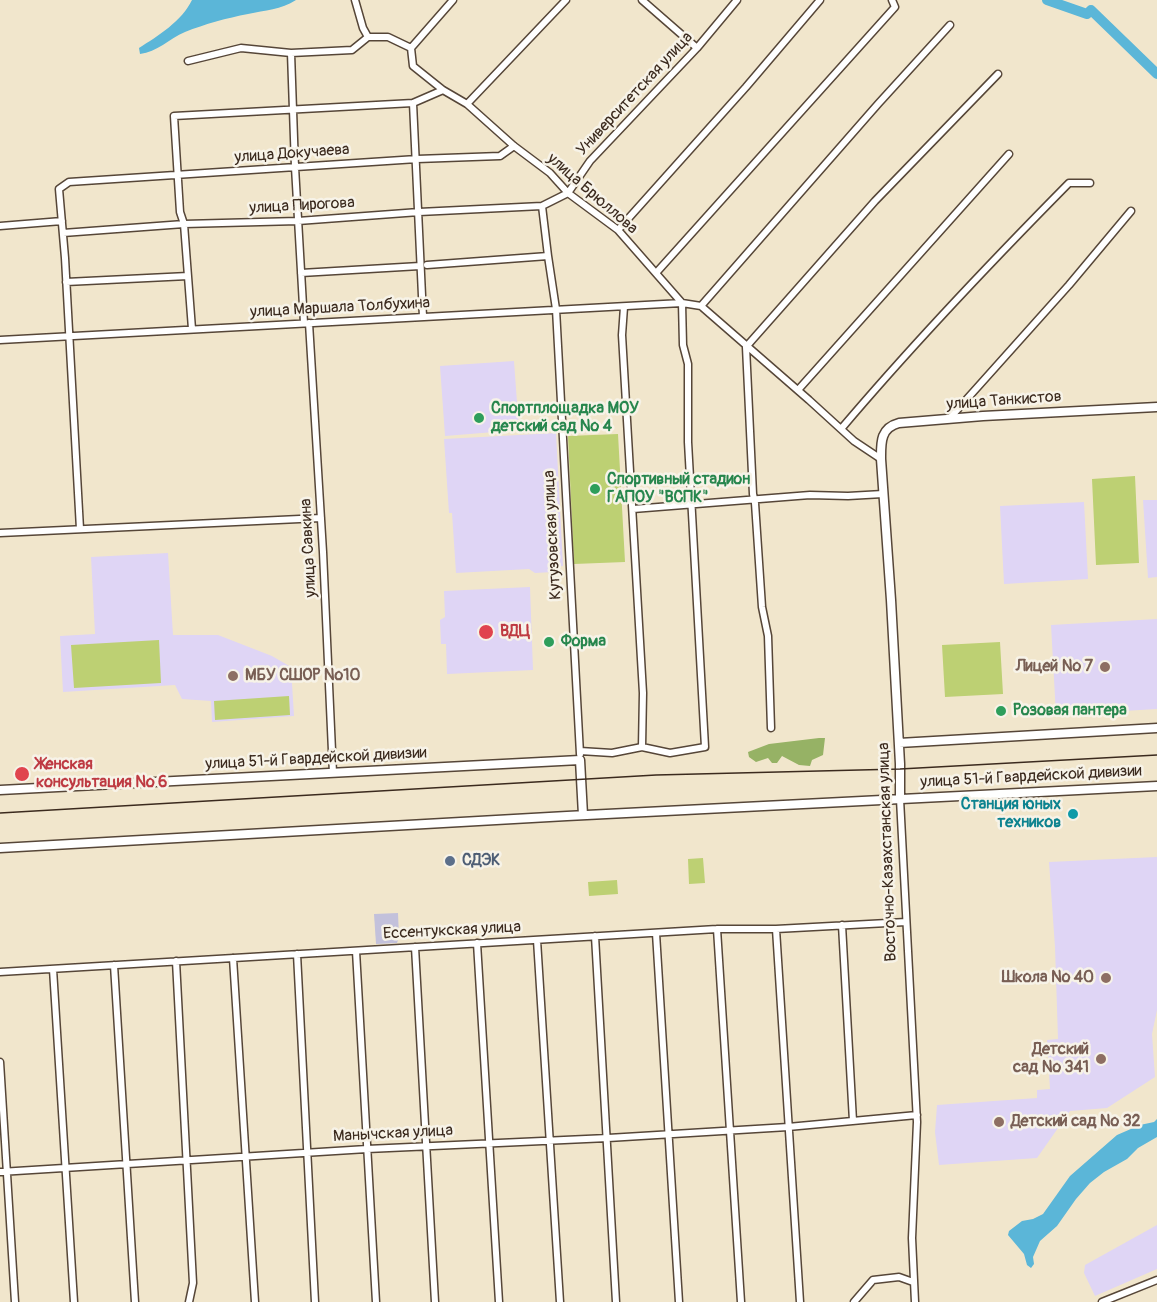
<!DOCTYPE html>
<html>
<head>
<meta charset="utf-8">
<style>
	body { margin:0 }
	canvas { display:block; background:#f1e6cc }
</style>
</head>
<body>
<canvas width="1157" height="1302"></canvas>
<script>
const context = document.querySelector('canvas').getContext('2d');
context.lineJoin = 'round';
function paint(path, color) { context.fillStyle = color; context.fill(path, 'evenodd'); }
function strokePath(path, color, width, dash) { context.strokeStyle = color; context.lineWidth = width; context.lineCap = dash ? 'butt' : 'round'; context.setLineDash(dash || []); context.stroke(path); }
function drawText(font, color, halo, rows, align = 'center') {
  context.font = font + ' Pangolin,sans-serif'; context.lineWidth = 5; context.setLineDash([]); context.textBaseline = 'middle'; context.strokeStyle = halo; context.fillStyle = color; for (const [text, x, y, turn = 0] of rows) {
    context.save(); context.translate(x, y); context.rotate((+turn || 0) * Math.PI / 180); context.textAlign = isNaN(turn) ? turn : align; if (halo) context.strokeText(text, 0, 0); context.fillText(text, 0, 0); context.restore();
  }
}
const built = new Path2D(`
	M 514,361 L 519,430 L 445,436 L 440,366 Z
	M 556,433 L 563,566 L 553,567 L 553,572 L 535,573 L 529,569 L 456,573 L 452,513 L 449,513 L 444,439 Z
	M 1143,500 L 1157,500 L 1157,577 L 1148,578 Z
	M 1084,502 L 1088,579 L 1004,584 L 1000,506 Z
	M 168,553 L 173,635 L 218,635 L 272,656 L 291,667 L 294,716 L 212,722 L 211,701 L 182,699 L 175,685 L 63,692 L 60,636 L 95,634 L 91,557 Z
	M 530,587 L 533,670 L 447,674 L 446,644 L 441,644 L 440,620 L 445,617 L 444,591 Z
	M 1157,619 L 1157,709 L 1056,715 L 1051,625 Z
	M 1157,857 L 1157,1010 L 1152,1034 L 1155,1077 L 1107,1108 L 1070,1111 L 1037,1158 L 939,1165 L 935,1132 L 937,1105 L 1037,1098 L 1037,1090 L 1050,1089 L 1047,1040 L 1058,1039 L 1055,947 L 1049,862 Z
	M 1157,1225 L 1157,1269 L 1095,1296 L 1084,1273 L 1085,1265 Z`);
const industrial = new Path2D(`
	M 398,913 L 399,937 L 397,943 L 376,944 L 374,914 Z`);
const green = new Path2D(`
	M 618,434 L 625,562 L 574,564 L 568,436 Z
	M 1135,476 L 1139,563 L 1096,565 L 1092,479 Z
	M 159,640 L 161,683 L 74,688 L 71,645 Z
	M 1000,642 L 1003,694 L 945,697 L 942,645 Z
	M 289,696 L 290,715 L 215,720 L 214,701 Z
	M 703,858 L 705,883 L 689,884 L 688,859 Z
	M 617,880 L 618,894 L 589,896 L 588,882 Z`);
const forest = new Path2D(`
	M 819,738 L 825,738 L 823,755 L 812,760 L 810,766 L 799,765 L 782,756 L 777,763 L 772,763 L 768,758 L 756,762 L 749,757 L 748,752 L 769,744 Z`);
const water = new Path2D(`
	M 192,0 L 296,0 C 281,10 265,10 248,14 C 227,18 205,24 185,32 C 169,39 157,52 140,54 L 139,48 C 158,36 182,21 192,0 Z
	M 1157,1119 L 1157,1137 L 1138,1148 L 1127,1159 L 1104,1172 L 1090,1183 L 1076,1199 L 1057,1226 L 1040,1241 L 1033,1257 L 1034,1264 L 1031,1268 L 1027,1265 L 1024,1254 L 1008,1235 L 1009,1231 L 1022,1221 L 1033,1219 L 1043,1214 L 1070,1176 L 1117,1135 L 1140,1125 L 1154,1122 Z`);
const river = new Path2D(`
	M 1047,0 L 1087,14 L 1091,10 L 1157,74`);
const street = new Path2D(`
	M 355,0 L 363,28 L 368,37 L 388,37 L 411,48 L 413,66 L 443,90 L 467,104 L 514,146 L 550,173 L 568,193 L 618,230 L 682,303
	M 642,0 L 697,48
	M 411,48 L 453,0
	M 291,53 L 295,167 L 304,323
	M 188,61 L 241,48 L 291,53 L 352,50 L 368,37
	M 413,103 L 423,317
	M 467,104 L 566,0
	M 0,226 L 62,221
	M 618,230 L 746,87 L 820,0
	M 63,233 L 184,224 L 298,221 L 419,212 L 542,206
	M 548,256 L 556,309 L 580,754
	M 427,265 L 548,256 L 542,206 L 568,193 L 590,161 L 697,48 L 737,0
	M 301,273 L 420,266
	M 656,273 L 895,7 L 892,0
	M 66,282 L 188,276
	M 701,306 L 878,104 L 950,25
	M 624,307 L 622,335 L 643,693 L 642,747
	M 309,323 L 323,552 L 333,773
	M 192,329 L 184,224 L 180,212 L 174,116 L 413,103 L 443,90
	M 0,340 L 682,303 L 701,306 L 809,400 L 854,441 L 881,459
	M 798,390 L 1009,154
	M 949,419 L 1069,285 L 1131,211
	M 841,429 C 913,344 990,263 1069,183 L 1090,183
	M 633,509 L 810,495 L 848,496 L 883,494
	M 80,529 L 65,258 L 59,189 L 69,182 L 417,159 L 500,156 L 514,146
	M 0,533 L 321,518
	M 771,728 L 768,636 L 762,607 L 755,503 L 753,494 L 746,347 L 875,201 L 998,74
	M 580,751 L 612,753 L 642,747 L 670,753 L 705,747 L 688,442 L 688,364 L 683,345 L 682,303
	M 900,799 L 917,1122 L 912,1238 L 915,1302
	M 842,925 L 853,1121
	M 717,929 L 741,1302
	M 776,929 L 800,1302
	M 656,933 L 679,1302
	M 595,936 L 616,1302
	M 537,940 L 560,1302
	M 477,943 L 499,1302
	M 415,947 L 435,1302
	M 356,951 L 376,1302
	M 297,954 L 315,1302
	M 233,958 L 255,1302
	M 176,961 L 193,1283 L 189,1302
	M 114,965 L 135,1302
	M 53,969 L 74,1302
	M 0,972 L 717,929 L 776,929 L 906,922
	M 0,1062 L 15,1302
	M 0,1172 L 367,1149 L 608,1138 L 788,1127 L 917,1115
	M 854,1302 L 873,1280 L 899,1277 L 913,1282
	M 1102,1302 L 1157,1280`);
const secondary = new Path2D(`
	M 899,743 L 1157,728
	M 0,790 L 580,760 L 583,815
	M 900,799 L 900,764 L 891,600 L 881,459 C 881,443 880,428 899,423 L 983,416 L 1157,407
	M 0,848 L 567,816 L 1157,786`);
const tram = new Path2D(`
	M 0,813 L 656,775 L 900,769 L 1157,755`);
const markers = [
	[479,418,6,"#2e9e5b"],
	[595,489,6,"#2e9e5b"],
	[486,632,8,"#e0444e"],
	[549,642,6,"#2e9e5b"],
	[1105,667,6,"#8d6e63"],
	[233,676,6,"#8d6e63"],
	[1001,711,6,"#2e9e5b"],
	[22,774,8,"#e0444e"],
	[1073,814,6,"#0f9aa8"],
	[450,861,6,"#5c6f8a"],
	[1106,978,6,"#8d6e63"],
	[1101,1059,6,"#8d6e63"],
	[999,1122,6,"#8d6e63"]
];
const streetNames = [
	["Университетская улица",635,94,-47],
	["улица Докучаева",292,154,-4],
	["улица Брюллова",592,194,41],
	["улица Пирогова",302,206,-3],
	["улица Маршала Толбухина",340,308,-3],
	["улица Танкистов",1004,401,-4],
	["Кутузовская улица",553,535,-93],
	["улица Савкина",309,548,-93],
	["улица 51-й Гвардейской дивизии",316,759,-3],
	["улица 51-й Гвардейской дивизии",1031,777,-3],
	["Восточно-Казахстанская улица",888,852,-92],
	["Ессентукская улица",452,931,-3],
	["Манычская улица",393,1134,-3]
];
const leisureNames = [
	["Спортплощадка МОУ",491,409],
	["детский сад № 4",491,427],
	["Спортивный стадион",607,480],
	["ГАПОУ \"ВСПК\"",607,498],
	["Форма",561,642],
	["Розовая пантера",1013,711]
];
const healthNames = [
	["ВДЦ",500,632],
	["Женская",36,765],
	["консультация № 6",36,783]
];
const educationNames = [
	["Лицей № 7",1093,667],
	["МБУ СШОР №10",245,676,"left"],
	["Школа № 40",1094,978],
	["Детский",1089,1050],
	["сад № 341",1089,1068],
	["Детский сад № 32",1011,1122,"left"]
];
const cultureNames = [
	["Станция юных",1061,805],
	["техников",1061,823]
];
const serviceNames = [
	["СДЭК",462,861]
];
paint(built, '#dfd5f5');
paint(industrial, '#c3c1db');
paint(green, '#bdd073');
paint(forest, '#96b265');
paint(water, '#5bb6d8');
strokePath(river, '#5bb6d8', 10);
strokePath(street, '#564638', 9);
strokePath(secondary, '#564638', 11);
strokePath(street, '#fff', 6);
strokePath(secondary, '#fff', 8);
strokePath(tram, '#3b2a1e', 1.5);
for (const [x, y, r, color] of markers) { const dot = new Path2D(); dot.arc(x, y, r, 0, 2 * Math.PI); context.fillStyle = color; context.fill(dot); strokePath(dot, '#f7f3e8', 2); }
drawText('16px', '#3b2a1e', '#f7f3e8', streetNames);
drawText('bold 16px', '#27864d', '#f7f3e8', leisureNames, 'left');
drawText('bold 16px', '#be3a42', '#f7f3e8', healthNames, 'left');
drawText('bold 16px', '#785e54', '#f7f3e8', educationNames, 'right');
drawText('bold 16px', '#0d838f', '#f7f3e8', cultureNames, 'right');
drawText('bold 16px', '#4e5e75', '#f7f3e8', serviceNames, 'left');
</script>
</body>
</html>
